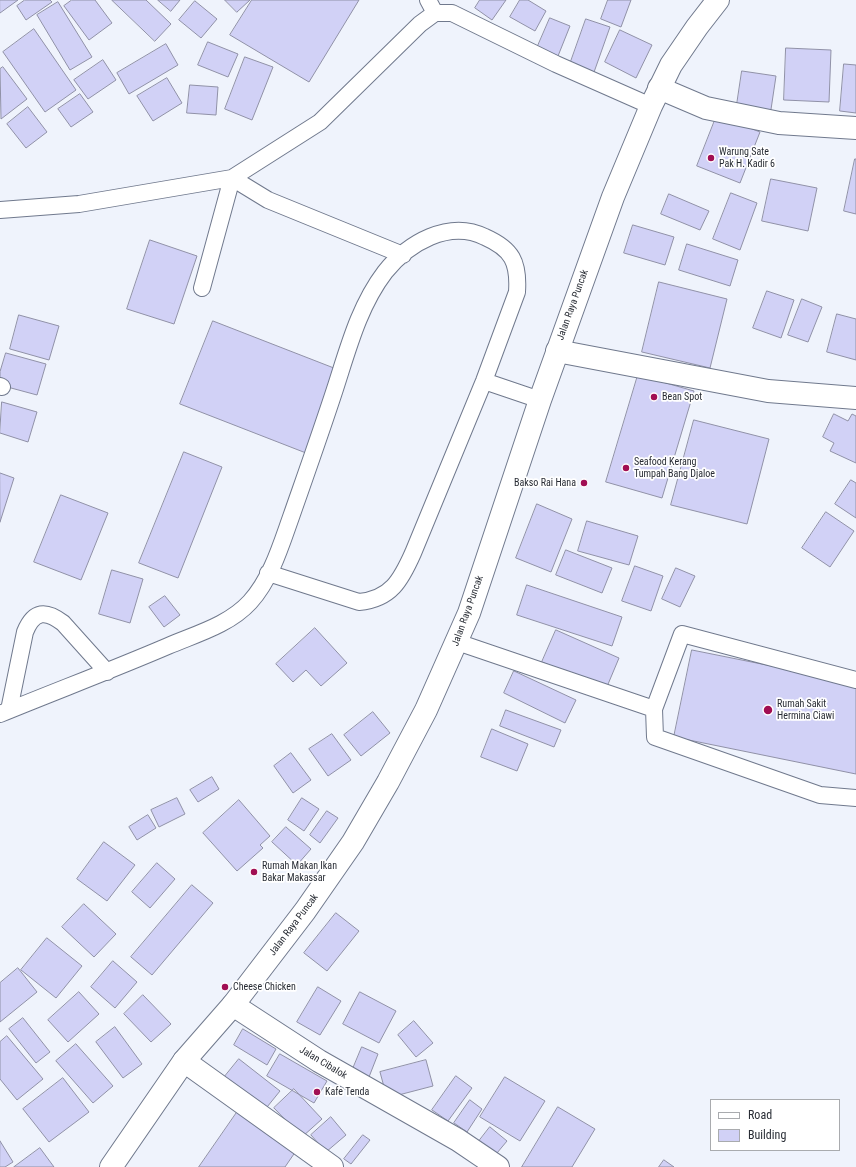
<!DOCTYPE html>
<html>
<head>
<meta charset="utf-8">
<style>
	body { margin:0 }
	#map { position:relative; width:856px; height:1167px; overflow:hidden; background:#eff3fc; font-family:"Roboto Condensed",sans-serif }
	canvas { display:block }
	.legend { position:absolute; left:710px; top:1099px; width:130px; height:52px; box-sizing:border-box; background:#fff; border:1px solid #a9abae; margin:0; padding:5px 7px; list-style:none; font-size:12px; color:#282c34 }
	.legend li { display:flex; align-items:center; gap:8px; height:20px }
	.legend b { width:20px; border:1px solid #a9abae }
</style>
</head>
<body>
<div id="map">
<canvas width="856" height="1167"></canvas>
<ul class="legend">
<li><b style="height:5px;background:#fff"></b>Road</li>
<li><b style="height:11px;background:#d1d1f6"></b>Building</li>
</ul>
</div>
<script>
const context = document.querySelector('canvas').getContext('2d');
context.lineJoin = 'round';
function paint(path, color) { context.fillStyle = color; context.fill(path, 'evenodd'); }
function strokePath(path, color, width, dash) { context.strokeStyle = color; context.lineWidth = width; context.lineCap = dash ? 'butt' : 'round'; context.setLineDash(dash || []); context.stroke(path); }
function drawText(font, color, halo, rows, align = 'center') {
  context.font = font + ' "Roboto Condensed",sans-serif'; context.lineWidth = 3.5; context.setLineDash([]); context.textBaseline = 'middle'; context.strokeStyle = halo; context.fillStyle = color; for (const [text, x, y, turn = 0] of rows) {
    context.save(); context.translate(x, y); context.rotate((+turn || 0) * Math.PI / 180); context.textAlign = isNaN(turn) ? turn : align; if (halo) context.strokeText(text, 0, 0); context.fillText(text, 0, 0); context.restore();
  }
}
const building = new Path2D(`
	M 0,0 L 18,0 L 0,13 Z
	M 25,0 L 50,0 L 52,2 L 26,20 L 17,6 Z
	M 72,0 L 95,0 L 112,23 L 89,40 L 64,6 Z
	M 112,0 L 146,0 L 171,24 L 155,41 Z
	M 158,0 L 180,0 L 171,11 Z
	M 225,0 L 250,0 L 237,12 Z
	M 252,0 L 359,0 L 309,82 L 230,35 Z
	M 480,0 L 506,0 L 492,20 L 475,8 Z
	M 520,0 L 528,0 L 546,11 L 535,31 L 510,17 Z
	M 608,0 L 631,0 L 621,27 L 601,19 Z
	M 195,1 L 217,19 L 201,38 L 179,20 Z
	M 58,2 L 92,57 L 70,70 L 37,15 Z
	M 550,18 L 570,26 L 558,56 L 537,48 Z
	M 586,19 L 610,27 L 593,75 L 569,67 Z
	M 34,29 L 76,90 L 45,112 L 3,52 Z
	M 620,30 L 652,45 L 636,78 L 605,62 Z
	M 208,42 L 238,54 L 228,77 L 198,65 Z
	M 166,44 L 178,65 L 129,94 L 117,73 Z
	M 786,48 L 831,50 L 829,102 L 784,100 Z
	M 245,57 L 273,67 L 252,120 L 225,109 Z
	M 103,60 L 116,80 L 88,99 L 74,80 Z
	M 844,64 L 856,65 L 856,113 L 840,111 Z
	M 3,67 L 27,99 L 1,119 L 0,69 Z
	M 742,71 L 776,76 L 770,116 L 736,111 Z
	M 167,78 L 182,103 L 153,121 L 137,96 Z
	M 190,85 L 218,87 L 216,115 L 187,113 Z
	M 80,94 L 93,112 L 71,127 L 58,109 Z
	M 28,107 L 47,132 L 26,148 L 7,124 Z
	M 717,115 L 760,132 L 740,183 L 697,166 Z
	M 855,159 L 856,159 L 856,214 L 844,211 Z
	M 771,179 L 817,188 L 808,231 L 762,221 Z
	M 731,193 L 757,203 L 740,250 L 713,239 Z
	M 669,194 L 709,211 L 700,230 L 661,214 Z
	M 633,225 L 674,237 L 665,265 L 624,253 Z
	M 150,240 L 197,256 L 174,324 L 127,309 Z
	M 687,244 L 738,260 L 730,286 L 679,270 Z
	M 659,282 L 727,299 L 710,368 L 642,352 Z
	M 767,291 L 794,300 L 781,338 L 753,328 Z
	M 802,299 L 822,307 L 808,342 L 788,335 Z
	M 837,314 L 856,319 L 856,360 L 827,352 Z
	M 19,315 L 59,326 L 49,360 L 10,349 Z
	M 213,321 L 339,370 L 306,453 L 180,404 Z
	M 6,353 L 46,364 L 37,395 L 0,385 L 0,372 Z
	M 638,375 L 694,391 L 662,498 L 606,482 Z
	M 2,402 L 37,412 L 28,442 L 0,433 Z
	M 834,414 L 848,421 L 852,414 L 856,416 L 856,463 L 830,451 L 834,443 L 823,437 Z
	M 694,420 L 769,439 L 747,524 L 671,505 Z
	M 184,452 L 222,467 L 178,578 L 139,563 Z
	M 0,473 L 14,478 L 0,522 Z
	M 851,480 L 856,483 L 856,518 L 835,504 Z
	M 61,495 L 108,513 L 81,580 L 34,562 Z
	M 537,504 L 572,519 L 551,572 L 516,558 Z
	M 826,512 L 854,531 L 830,567 L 802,548 Z
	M 587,521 L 638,536 L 629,565 L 578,551 Z
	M 566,550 L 612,568 L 602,593 L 556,575 Z
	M 635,566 L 663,576 L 651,611 L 622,601 Z
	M 676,568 L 695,576 L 680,607 L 662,599 Z
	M 112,570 L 143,579 L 130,623 L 99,614 Z
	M 527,585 L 622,617 L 612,646 L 517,615 Z
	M 165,596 L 180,615 L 164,627 L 149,607 Z
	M 315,628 L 347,663 L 321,686 L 306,670 L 293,682 L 276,664 Z
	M 556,630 L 619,658 L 606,689 L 542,662 Z
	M 692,650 L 856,683 L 856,774 L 674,737 Z
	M 514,671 L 576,700 L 565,723 L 504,693 Z
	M 506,710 L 561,730 L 554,747 L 500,726 Z
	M 373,712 L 390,733 L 361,756 L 344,735 Z
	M 492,729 L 528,744 L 517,771 L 481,757 Z
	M 332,734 L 351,760 L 328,776 L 309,749 Z
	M 291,753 L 311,780 L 293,793 L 274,766 Z
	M 212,777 L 219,789 L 198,802 L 190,790 Z
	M 177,798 L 185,814 L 159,827 L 151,810 Z
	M 302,798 L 319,809 L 304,831 L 288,820 Z
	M 239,800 L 270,836 L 260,845 L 263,848 L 237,871 L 203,833 Z
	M 327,811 L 338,818 L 320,843 L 310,835 Z
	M 148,815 L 156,828 L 137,840 L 129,827 Z
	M 286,827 L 311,849 L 297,865 L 272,842 Z
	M 104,842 L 135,865 L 107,901 L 77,879 Z
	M 157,863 L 175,879 L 150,908 L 132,892 Z
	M 192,885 L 213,903 L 152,975 L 131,957 Z
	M 84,904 L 116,934 L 94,957 L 62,927 Z
	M 336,913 L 359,931 L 327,971 L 304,953 Z
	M 47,938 L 82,966 L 56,998 L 21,970 Z
	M 113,961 L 137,982 L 115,1008 L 91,987 Z
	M 18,968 L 37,992 L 0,1022 L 0,983 Z
	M 318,987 L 341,1001 L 320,1035 L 297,1022 Z
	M 79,992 L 99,1014 L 68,1042 L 48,1020 Z
	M 360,992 L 396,1011 L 379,1043 L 343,1024 Z
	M 143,995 L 171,1024 L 151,1042 L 124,1014 Z
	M 23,1018 L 50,1052 L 36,1063 L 9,1029 Z
	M 414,1021 L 433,1043 L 416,1057 L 398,1035 Z
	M 115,1027 L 142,1064 L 123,1078 L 96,1042 Z
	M 243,1029 L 276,1049 L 267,1065 L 234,1045 Z
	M 7,1036 L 43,1079 L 17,1100 L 0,1079 L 0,1042 Z
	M 76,1044 L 113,1086 L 93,1103 L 56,1061 Z
	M 362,1047 L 378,1054 L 369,1077 L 352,1071 Z
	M 280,1054 L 327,1081 L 314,1103 L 267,1076 Z
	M 239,1059 L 280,1091 L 263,1112 L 222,1080 Z
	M 426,1060 L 433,1086 L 387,1098 L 380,1072 Z
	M 456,1076 L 472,1088 L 448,1121 L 432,1110 Z
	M 505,1077 L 545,1101 L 520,1141 L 480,1117 Z
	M 63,1078 L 89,1112 L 49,1142 L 23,1109 Z
	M 294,1089 L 322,1119 L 302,1137 L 274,1108 Z
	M 470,1100 L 482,1109 L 467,1132 L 454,1123 Z
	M 558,1107 L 595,1129 L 572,1167 L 522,1167 Z
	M 240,1108 L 298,1148 L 285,1167 L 199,1167 Z
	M 331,1117 L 346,1135 L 326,1152 L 311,1135 Z
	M 490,1127 L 507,1141 L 492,1159 L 476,1145 Z
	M 363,1135 L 370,1140 L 351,1164 L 344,1159 Z
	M 0,1141 L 13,1162 L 5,1167 L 0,1167 Z
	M 40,1148 L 54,1167 L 14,1167 Z
	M 664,1160 L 674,1167 L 659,1167 Z`);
const service = new Path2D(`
	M 428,0 L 435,13
	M 0,210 L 79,204 L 232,178 L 268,200 L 403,255
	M 202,288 L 232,178 L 320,122 L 420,24 L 435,13 L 452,13 L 556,64 L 651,106
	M 484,381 L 540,400
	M 0,386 L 2,387
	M 457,642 L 654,709 L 682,634 L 856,680
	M 654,709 L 655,737 L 820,795 L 856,798
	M 9,710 L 25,632 C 34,610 46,610 63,623 L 107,672
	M 0,714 C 56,691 112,670 168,646 C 196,634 229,625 250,602 C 271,579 281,545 291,517 C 306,474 321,432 335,389 C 348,349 359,306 385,272 C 408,243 449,219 485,237 C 512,249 519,262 517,292 L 484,381 L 413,553 C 401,580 391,599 359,602 L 268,573`);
const minor = new Path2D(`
	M 659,88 L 706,108 L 779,123 L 856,128
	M 557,351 L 768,391 L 856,398
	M 233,1005 L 319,1061 L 458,1140 L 498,1167
	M 184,1061 L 332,1167`);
const trunk = new Path2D(`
	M 111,1167 L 184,1061 L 233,1005 L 305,911 L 353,842 L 388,782 L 426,710 L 469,613 L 540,400 L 613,197 L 651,106 L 671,65 L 697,27 L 718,0`);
const markers = [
	[711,158,4,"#a10e53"],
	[654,397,4,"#a10e53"],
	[626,468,4,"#a10e53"],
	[584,483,4,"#a10e53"],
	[768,710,5,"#a10e53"],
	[254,872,4,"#a10e53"],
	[225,987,4,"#a10e53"],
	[317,1092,4,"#a10e53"]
];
const poiNames = [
	["Warung Sate",719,152],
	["Pak H. Kadir 6",719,164],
	["Bean Spot",662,397],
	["Seafood Kerang",634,462],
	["Tumpah Bang Djaloe",634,474],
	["Bakso Rai Hana",576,483,"right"],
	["Rumah Sakit",777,704],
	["Hermina Ciawi",777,716],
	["Rumah Makan Ikan",262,866],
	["Bakar Makassar",262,878],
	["Cheese Chicken",233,987],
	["Kafe Tenda",325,1092]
];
const streetNames = [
	["Jalan Raya Puncak",573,305,-70],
	["Jalan Raya Puncak",468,611,-70],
	["Jalan Raya Puncak",294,925,-53],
	["Jalan Cibalok",323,1063,31]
];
paint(building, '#d1d1f6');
strokePath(building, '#9091a7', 1);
strokePath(service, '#70798d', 18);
strokePath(minor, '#70798d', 24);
strokePath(trunk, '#70798d', 24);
strokePath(service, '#fff', 16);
strokePath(minor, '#fff', 22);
strokePath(trunk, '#fff', 22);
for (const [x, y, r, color] of markers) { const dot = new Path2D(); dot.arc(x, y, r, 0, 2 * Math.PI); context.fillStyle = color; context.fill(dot); strokePath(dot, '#fff', 1.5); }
drawText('10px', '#282c34', '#fff', poiNames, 'left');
drawText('10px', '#282c34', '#fff', streetNames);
</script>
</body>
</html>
